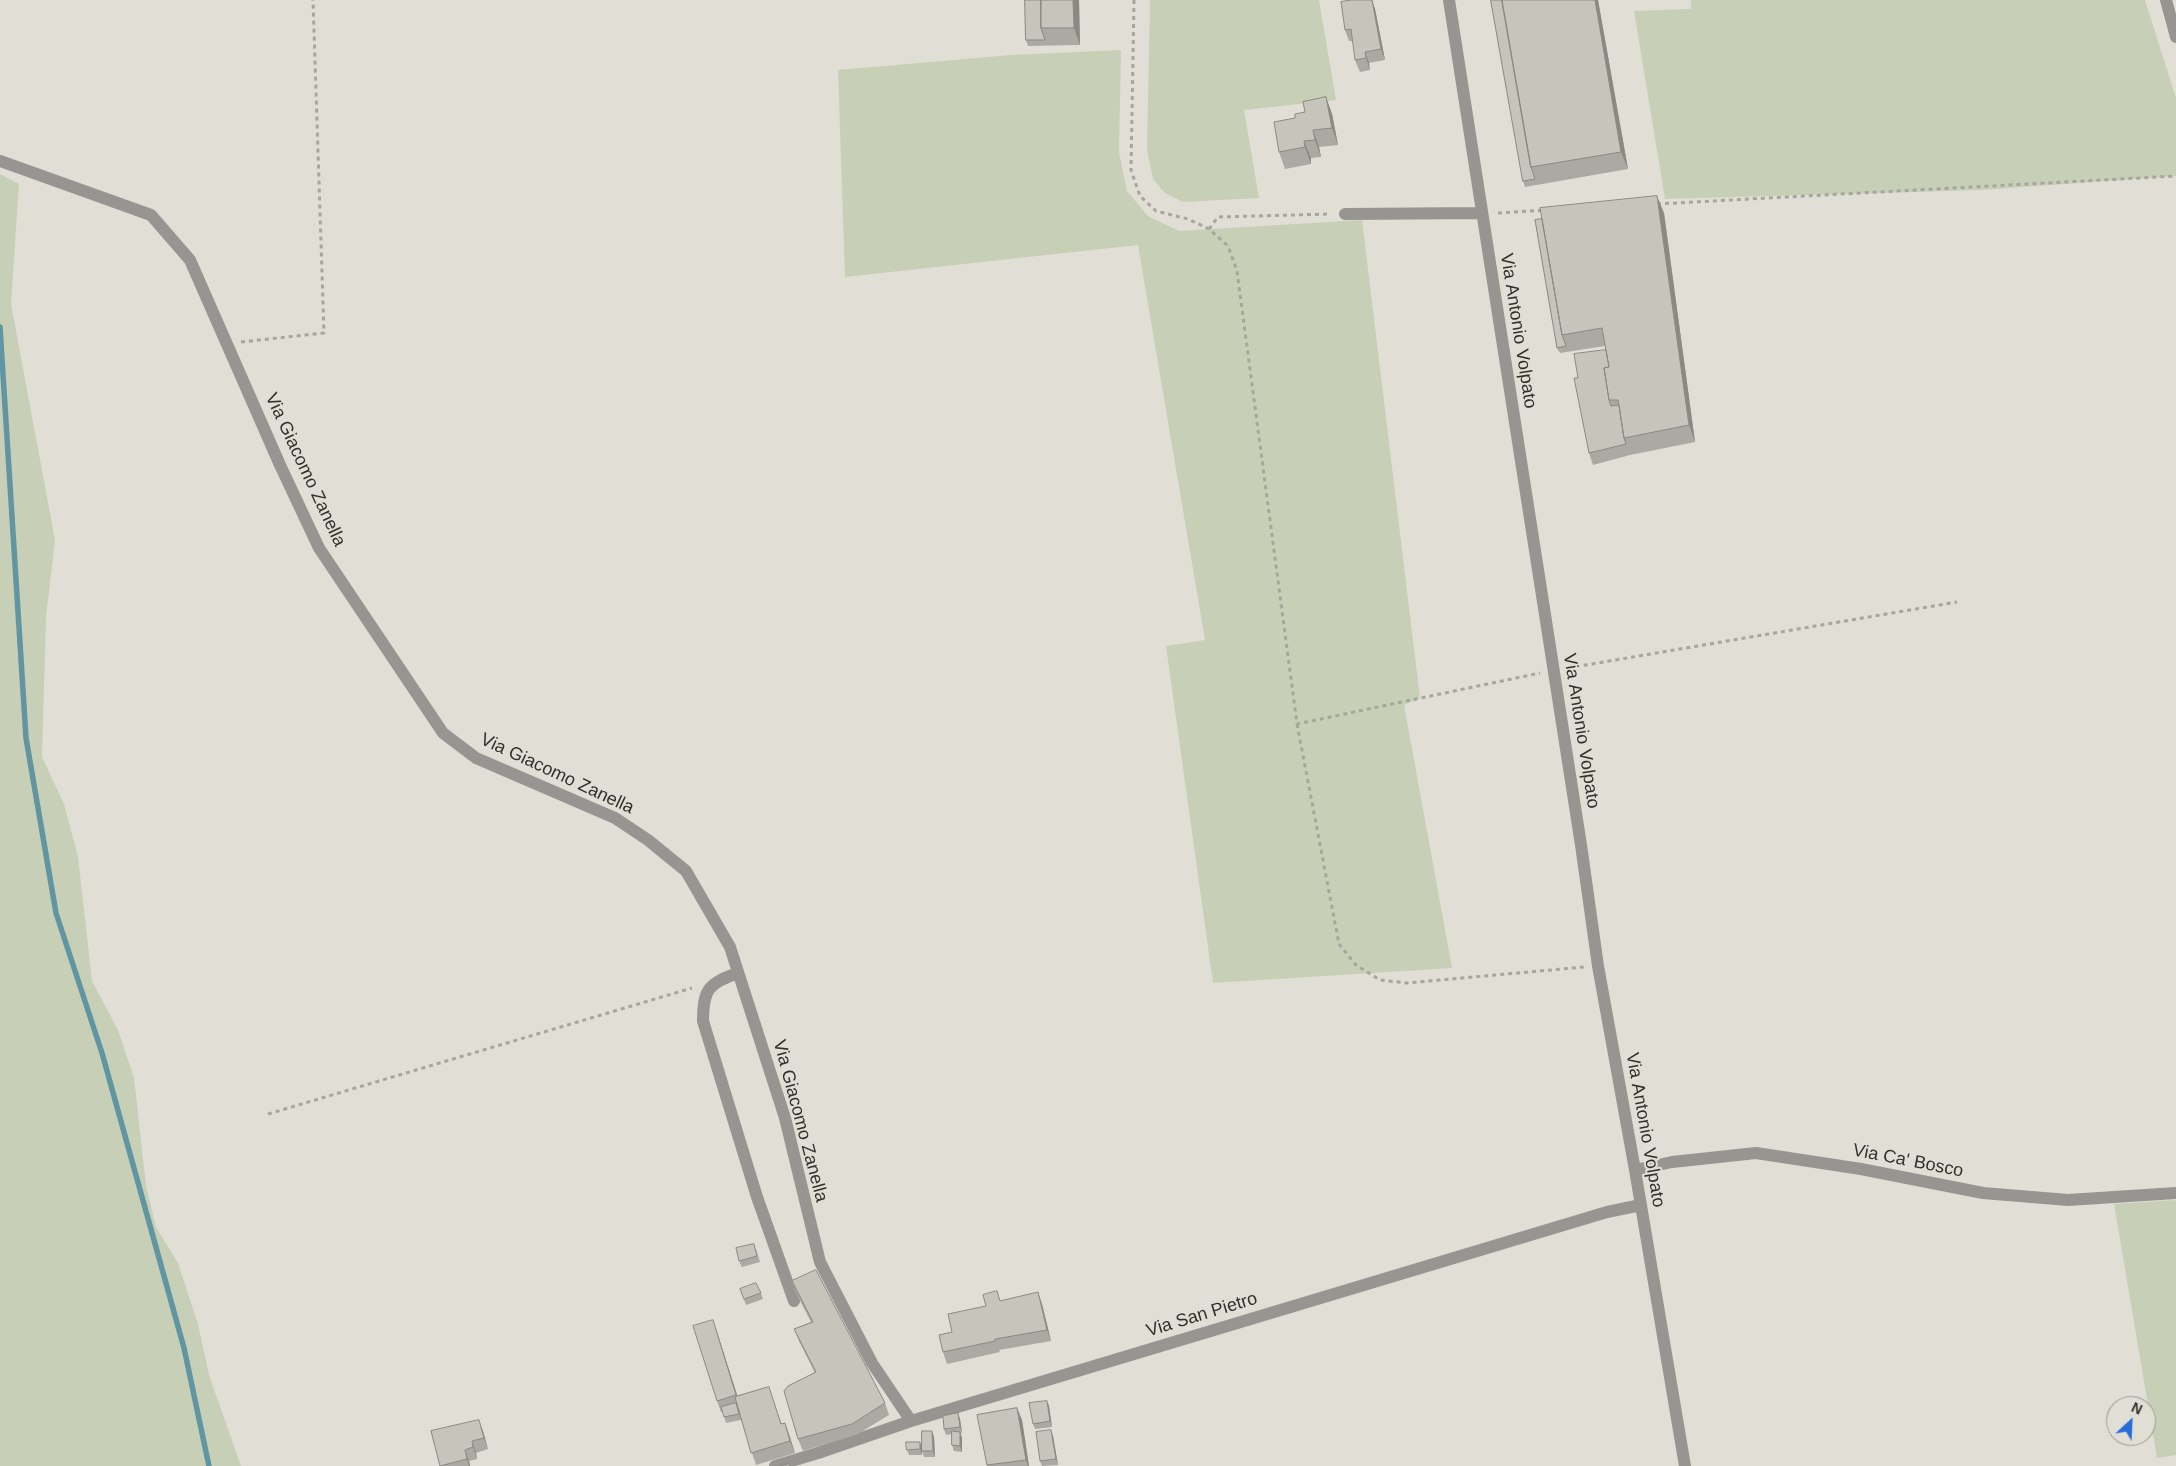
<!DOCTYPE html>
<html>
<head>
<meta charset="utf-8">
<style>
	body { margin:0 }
	#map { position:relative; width:2176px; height:1466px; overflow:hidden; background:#e1ded5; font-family:Arial,sans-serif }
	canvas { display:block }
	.north { position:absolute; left:2106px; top:1396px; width:50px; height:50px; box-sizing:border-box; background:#e1ded5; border:1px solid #9b9891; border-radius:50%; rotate:25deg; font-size:14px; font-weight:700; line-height:20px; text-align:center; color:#31302c }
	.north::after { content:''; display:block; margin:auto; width:18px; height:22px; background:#256dd9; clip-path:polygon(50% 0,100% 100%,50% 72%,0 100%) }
</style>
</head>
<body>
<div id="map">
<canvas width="2176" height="1466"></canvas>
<div class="north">N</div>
</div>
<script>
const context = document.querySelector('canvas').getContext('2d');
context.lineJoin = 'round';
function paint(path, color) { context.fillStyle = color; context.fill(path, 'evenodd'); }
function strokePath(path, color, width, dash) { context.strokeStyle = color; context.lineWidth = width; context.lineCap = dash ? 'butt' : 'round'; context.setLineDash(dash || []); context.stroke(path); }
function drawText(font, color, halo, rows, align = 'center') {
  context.font = font + ' Arial,sans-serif'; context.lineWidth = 4; context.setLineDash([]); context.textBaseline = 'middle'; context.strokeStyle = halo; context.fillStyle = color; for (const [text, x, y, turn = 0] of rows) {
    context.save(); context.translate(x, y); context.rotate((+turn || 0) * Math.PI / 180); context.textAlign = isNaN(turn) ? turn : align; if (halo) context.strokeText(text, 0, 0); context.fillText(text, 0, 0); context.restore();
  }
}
const green = new Path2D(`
	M 1150,0 L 1319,0 L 1336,100 L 1244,110 L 1259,198 L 1183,202 L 1165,193 L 1153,179 L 1147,150 Z
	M 1691,0 L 2145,0 L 2176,98 L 2176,176 L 1983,190 L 1665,199 L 1634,11 L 1691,9 Z
	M 1121,50 L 1119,152 L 1127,191 L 1148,216 L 1179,231 L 1362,220 L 1420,698 L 1404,705 L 1452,968 L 1213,983 L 1166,646 L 1205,640 L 1138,245 L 845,277 L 838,70 L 1011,55 Z
	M 0,174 L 19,184 L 11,304 L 55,540 L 46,617 L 42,757 L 64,804 L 78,857 L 92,981 L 118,1030 L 134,1078 L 146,1186 L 156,1227 L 178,1263 L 198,1324 L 209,1375 L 241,1466 L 0,1466 Z
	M 2176,1200 L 2176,1455 L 2157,1458 L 2114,1204 Z`);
const stream = new Path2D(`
	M 0,327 L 26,738 L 56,913 L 102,1053 L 184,1348 L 209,1466`);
const path = new Path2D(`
	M 1134,0 L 1131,170 L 1140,196 L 1156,211 L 1188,219 L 1209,229 L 1228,246 L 1237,271 L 1297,724 L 1540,673
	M 1657,204 L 2176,176
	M 1498,213 L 1544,210
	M 1209,229 L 1218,217 L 1330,214
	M 241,342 L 324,333 L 313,0
	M 1568,668 L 1957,602
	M 1297,724 L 1339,944 L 1356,965 L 1380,980 L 1407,983 L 1584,967
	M 268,1114 L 692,988`);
const minor = new Path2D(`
	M 1449,0 L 1581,845 L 1598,966 L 1635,1170 L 1685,1466
	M 2166,0 L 2176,37
	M 0,161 L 151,215 L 190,260 L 280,465 L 319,548 L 443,733 L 476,758 L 615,818 L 648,840 L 686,871 L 730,947 L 785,1118 L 820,1262 L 872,1363 L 911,1421
	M 1345,214 L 1482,213
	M 738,973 C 709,983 703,989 703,1021 L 757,1197 L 794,1301
	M 1635,1170 L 1672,1162 L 1756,1153 L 1861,1169 L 1983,1193 L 2068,1200 L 2176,1193
	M 775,1466 L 818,1453 L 911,1421 L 1607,1212 L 1641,1205`);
const wall = new Path2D(`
	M 1025,0 L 1079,0 L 1080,45 L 1028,46 L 1026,40 Z
	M 1351,0 L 1372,0 L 1375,9 L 1385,60 L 1369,63 L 1370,70 L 1360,72 L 1355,60 L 1353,41 L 1349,41 L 1345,30 Z
	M 1491,0 L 1598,0 L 1628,169 L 1525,187 L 1523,181 Z
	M 1326,97 L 1332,114 L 1338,145 L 1319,147 L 1321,157 L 1311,158 L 1311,164 L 1285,169 L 1279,152 L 1295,118 Z
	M 1664,213 L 1695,442 L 1630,455 L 1593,465 L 1589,453 L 1578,378 L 1606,350 L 1605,346 L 1560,353 L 1557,348 L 1535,220 Z
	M 756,1249 L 760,1262 L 742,1267 L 739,1261 Z
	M 792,1281 L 885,1403 L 889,1415 L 856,1435 L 803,1451 L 798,1439 L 815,1373 L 799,1341 L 794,1329 L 811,1322 L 796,1293 Z
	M 740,1289 L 761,1293 L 763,1299 L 746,1305 Z
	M 1001,1301 L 1042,1304 L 1051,1341 L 999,1350 L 1000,1352 L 947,1364 L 943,1352 L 952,1332 L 986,1306 Z
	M 717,1332 L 737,1396 L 769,1387 L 781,1423 L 785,1423 L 795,1453 L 756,1465 L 741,1420 L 726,1423 L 723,1412 L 721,1412 L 717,1401 Z
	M 1047,1401 L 1049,1406 L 1052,1427 L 1035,1429 L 1033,1424 Z
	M 1017,1408 L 1022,1420 L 1029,1466 L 987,1466 L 977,1415 Z
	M 958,1413 L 960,1419 L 962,1433 L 960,1433 L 962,1438 L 962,1452 L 954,1451 L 952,1445 L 952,1434 L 946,1435 L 944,1429 Z
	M 431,1431 L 483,1431 L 488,1449 L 476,1453 L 477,1459 L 469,1461 L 470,1466 L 440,1466 Z
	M 932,1431 L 934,1437 L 935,1457 L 924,1457 L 922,1451 L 922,1455 L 909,1455 L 907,1450 L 922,1447 Z
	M 1053,1436 L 1058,1465 L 1042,1466 L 1040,1461 Z`);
const shadedWall = new Path2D(`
	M 1073,0 L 1079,0 L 1080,45 L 1074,28 Z
	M 1372,0 L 1375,9 L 1385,60 L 1381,49 Z
	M 1595,0 L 1598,0 L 1628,169 L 1621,152 Z
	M 1365,52 L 1369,63 L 1370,70 L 1366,58 Z
	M 1326,97 L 1332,114 L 1338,145 L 1332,128 Z
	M 1313,130 L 1319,147 L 1321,157 L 1315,140 Z
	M 1304,141 L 1311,158 L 1311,164 L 1305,147 Z
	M 1657,196 L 1664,213 L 1695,442 L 1689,425 Z
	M 1038,1292 L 1042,1304 L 1051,1341 L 1047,1330 Z
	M 713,1320 L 717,1332 L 741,1407 L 736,1395 Z
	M 1047,1401 L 1049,1406 L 1052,1427 L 1050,1421 Z
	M 1017,1408 L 1022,1420 L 1029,1466 L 1028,1466 L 1026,1460 Z
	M 958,1413 L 960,1419 L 962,1433 L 960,1427 Z
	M 479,1420 L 483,1431 L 488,1449 L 484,1438 Z
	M 785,1423 L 789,1434 L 795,1453 L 790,1441 Z
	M 1051,1430 L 1053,1436 L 1058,1465 L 1056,1459 Z
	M 932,1431 L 934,1437 L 935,1457 L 933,1451 Z
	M 960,1432 L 962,1438 L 962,1452 L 960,1446 Z
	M 472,1441 L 476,1453 L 477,1459 L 473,1447 Z
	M 920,1442 L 922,1448 L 922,1455 L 920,1449 Z
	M 465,1450 L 469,1461 L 470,1466 L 469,1466 L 467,1459 Z`);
const building = new Path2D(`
	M 1025,0 L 1041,0 L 1041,28 L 1045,40 L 1026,40 Z
	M 1041,0 L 1073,0 L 1074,28 L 1041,28 Z
	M 1351,0 L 1372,0 L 1381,49 L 1365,52 L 1366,58 L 1355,60 L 1351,29 L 1345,30 L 1341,2 Z
	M 1491,0 L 1502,0 L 1531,167 L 1535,179 L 1523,181 Z
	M 1502,0 L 1595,0 L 1621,152 L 1531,167 Z
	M 1326,97 L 1332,128 L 1313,130 L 1315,140 L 1304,141 L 1305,147 L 1279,152 L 1274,122 L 1295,118 L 1295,114 L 1305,112 L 1303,102 Z
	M 1657,196 L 1689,425 L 1624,438 L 1618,400 L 1609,400 L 1604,368 L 1609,367 L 1602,328 L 1562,335 L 1540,208 Z
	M 1542,219 L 1562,335 L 1566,346 L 1557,348 L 1535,220 Z
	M 1606,350 L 1609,367 L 1604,368 L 1609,400 L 1611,406 L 1619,405 L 1624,438 L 1626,444 L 1589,453 L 1574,378 L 1578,378 L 1574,354 Z
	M 754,1244 L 757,1256 L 739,1261 L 736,1248 Z
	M 816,1270 L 885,1403 L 852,1424 L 798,1439 L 784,1391 L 788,1386 L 816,1372 L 794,1329 L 813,1322 L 792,1281 Z
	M 756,1283 L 761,1293 L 744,1299 L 740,1289 Z
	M 997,1291 L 1000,1301 L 1038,1292 L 1047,1330 L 995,1339 L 995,1341 L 943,1352 L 939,1335 L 952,1332 L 948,1314 L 986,1306 L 983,1295 Z
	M 713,1320 L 736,1395 L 717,1401 L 693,1326 Z
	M 769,1387 L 781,1424 L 785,1423 L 790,1441 L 751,1453 L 735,1397 Z
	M 1047,1401 L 1050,1421 L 1033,1424 L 1029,1403 Z
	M 736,1403 L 739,1414 L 724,1417 L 721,1407 Z
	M 1017,1408 L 1026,1460 L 987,1465 L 977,1415 Z
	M 958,1413 L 960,1427 L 944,1429 L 943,1416 Z
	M 479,1420 L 484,1438 L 472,1441 L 473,1447 L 465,1450 L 467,1459 L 440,1466 L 431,1431 Z
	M 1051,1430 L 1056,1459 L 1040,1461 L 1036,1432 Z
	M 922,1431 L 932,1431 L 933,1451 L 922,1451 Z
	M 952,1431 L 960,1432 L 960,1446 L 952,1445 Z
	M 906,1442 L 920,1442 L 920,1449 L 907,1450 Z
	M 789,1464 L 790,1466 L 780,1466 Z`);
const streetNames = [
	["Via Antonio Volpato",1518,331,81],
	["Via Giacomo Zanella",305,470,65],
	["Via Antonio Volpato",1581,731,81],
	["Via Giacomo Zanella",557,774,25],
	["Via Giacomo Zanella",800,1121,75],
	["Via Antonio Volpato",1645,1130,80],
	["Via Ca' Bosco",1908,1161,11],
	["Via San Pietro",1202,1315,-17]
];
paint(green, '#c7d0b7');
strokePath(stream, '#6195a1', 5.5);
strokePath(path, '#a7a59d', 3, [4, 4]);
strokePath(minor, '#969591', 12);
paint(wall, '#aba9a1');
paint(shadedWall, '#8b8983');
paint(building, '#c7c4bb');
strokePath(building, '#8b8983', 1);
drawText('18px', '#31302c', '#e1ded5', streetNames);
</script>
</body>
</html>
